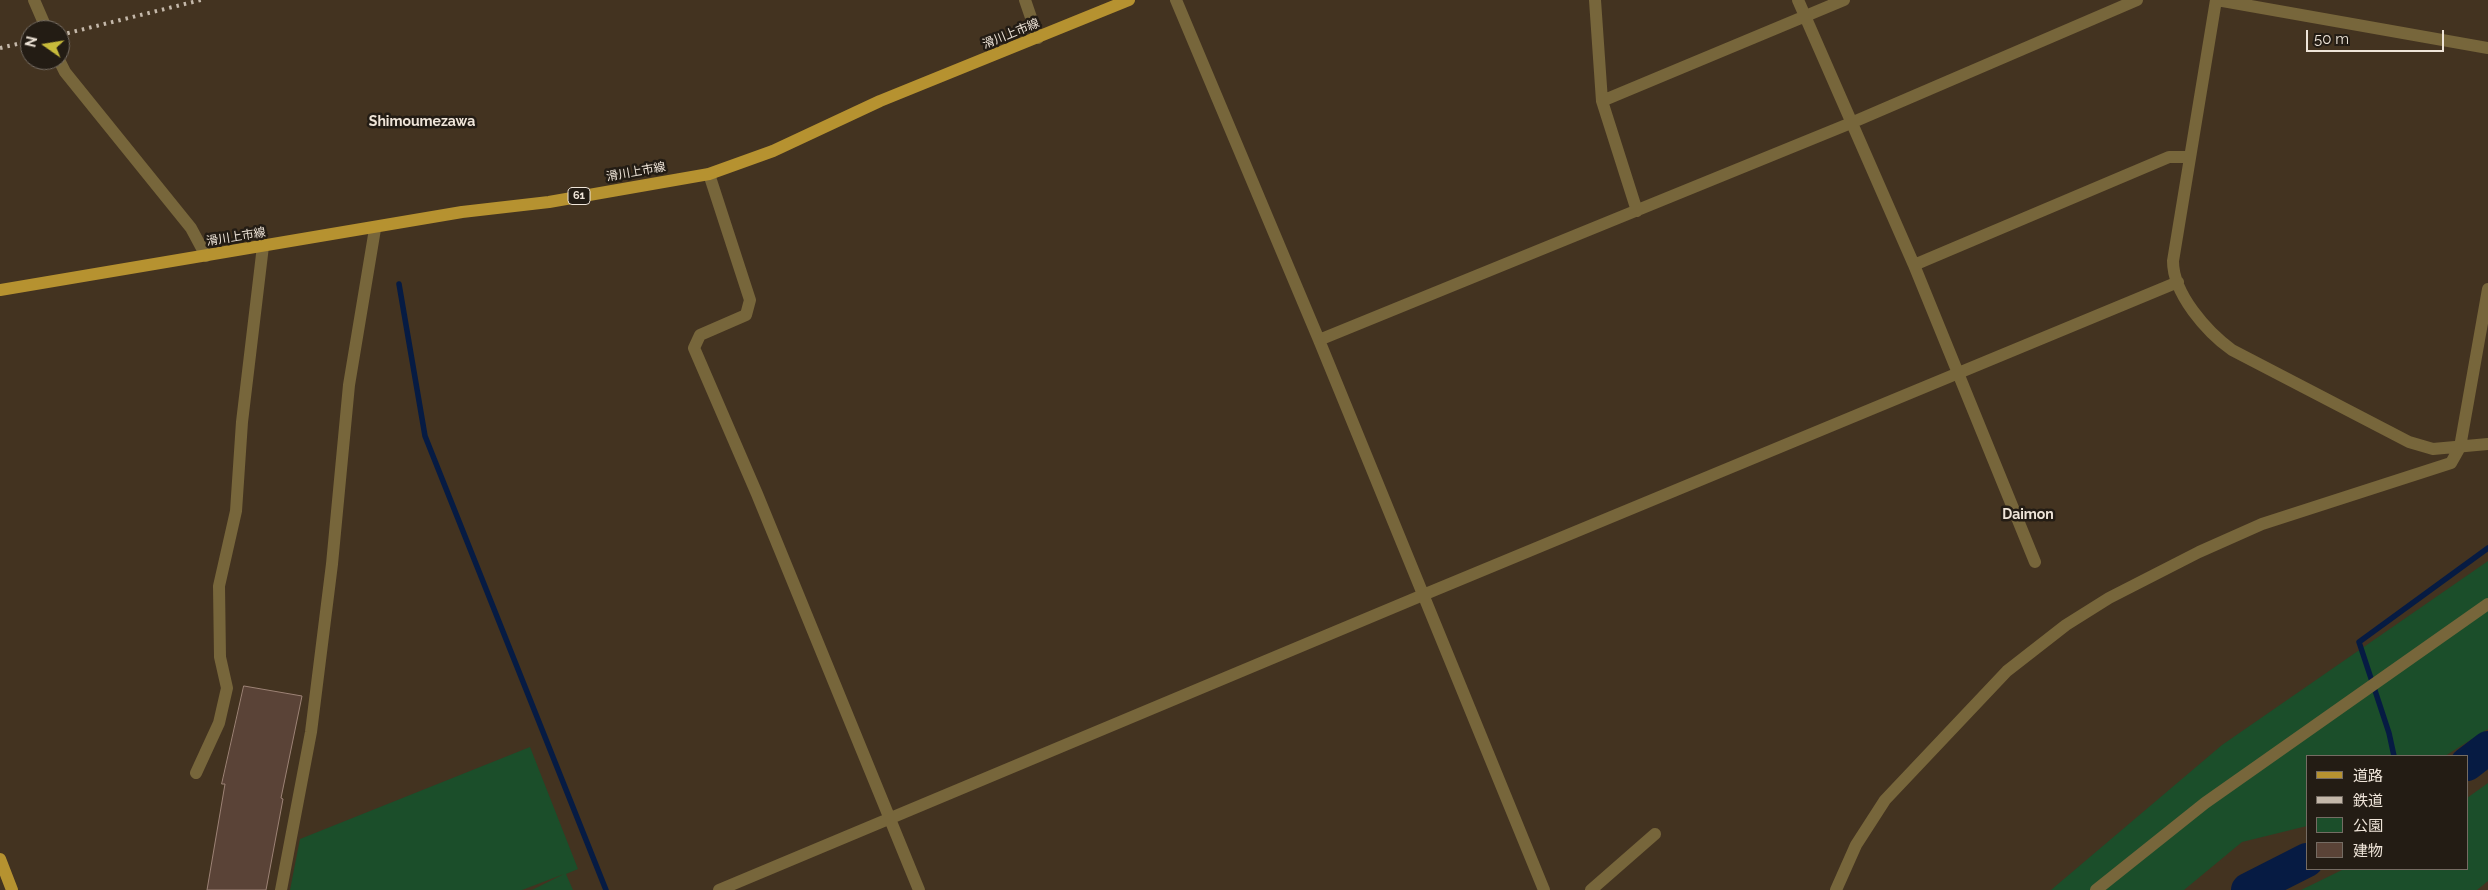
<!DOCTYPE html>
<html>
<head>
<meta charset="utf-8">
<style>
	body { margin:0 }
	#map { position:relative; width:2488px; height:890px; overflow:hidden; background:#433320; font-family:Raleway,"Noto Sans JP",sans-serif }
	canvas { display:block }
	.legend { position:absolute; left:2306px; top:755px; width:162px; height:115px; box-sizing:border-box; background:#231c14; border:1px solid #756c63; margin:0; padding:6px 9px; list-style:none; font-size:15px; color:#efe5d9 }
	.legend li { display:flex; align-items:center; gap:10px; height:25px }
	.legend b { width:25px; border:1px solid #756c63 }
	.north { position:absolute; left:20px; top:20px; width:50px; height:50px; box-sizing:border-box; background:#231c14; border:1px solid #756c63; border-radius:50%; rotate:283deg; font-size:14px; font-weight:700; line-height:20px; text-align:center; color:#efe5d9 }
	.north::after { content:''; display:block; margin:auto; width:18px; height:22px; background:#c8bb3b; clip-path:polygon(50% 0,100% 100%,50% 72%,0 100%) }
	.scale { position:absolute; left:2306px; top:30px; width:138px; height:22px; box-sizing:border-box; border:2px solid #efe5d9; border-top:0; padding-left:6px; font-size:15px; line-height:18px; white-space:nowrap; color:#efe5d9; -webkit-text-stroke:4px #231c14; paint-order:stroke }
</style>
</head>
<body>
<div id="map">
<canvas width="2488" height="890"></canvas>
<ul class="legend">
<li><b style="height:6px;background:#b69230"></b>道路</li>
<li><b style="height:6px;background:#c4b8aa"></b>鉄道</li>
<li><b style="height:14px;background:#1b4e2a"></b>公園</li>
<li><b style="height:14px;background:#5a4337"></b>建物</li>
</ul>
<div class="north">N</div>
<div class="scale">50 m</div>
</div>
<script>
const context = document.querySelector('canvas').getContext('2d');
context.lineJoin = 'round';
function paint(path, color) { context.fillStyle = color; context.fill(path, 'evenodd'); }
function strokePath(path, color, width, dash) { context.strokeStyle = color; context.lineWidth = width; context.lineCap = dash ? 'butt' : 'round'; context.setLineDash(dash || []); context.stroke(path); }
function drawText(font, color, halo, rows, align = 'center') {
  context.font = font + ' Raleway,"Noto Sans JP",sans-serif'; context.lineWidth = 5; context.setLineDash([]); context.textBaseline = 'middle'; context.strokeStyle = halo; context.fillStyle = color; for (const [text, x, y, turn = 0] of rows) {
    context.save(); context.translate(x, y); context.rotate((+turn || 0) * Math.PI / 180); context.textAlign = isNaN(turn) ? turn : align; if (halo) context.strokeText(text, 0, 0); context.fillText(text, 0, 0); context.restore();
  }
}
const green = new Path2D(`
	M 2488,561 L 2488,729 L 2445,756 L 2307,756 L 2307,826 L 2242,842 L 2184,890 L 2051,890 L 2222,745 Z
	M 530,747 L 578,869 L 566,874 L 573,890 L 532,890 L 564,874 L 522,890 L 290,890 L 300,839 Z
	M 2488,783 L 2488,881 L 2477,890 L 2301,890 L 2344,869 L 2467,869 L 2467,798 Z`);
const stream = new Path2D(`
	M 399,284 L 425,436 L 606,890
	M 2394,756 L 2389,733 L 2359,642 L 2488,548`);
const river = new Path2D(`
	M 2467,764 L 2488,748
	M 2248,890 L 2307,860`);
const building = new Path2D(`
	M 244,686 L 302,696 L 281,798 L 283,799 L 266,890 L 207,890 L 225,784 L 222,784 Z`);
const minor = new Path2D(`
	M 34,0 L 47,30
	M 1025,0 L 1038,38
	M 1176,0 L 1319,340 L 1544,890
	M 1595,0 L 1602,101 L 1637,211
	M 1798,0 L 1914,265 L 2035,562
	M 2216,0 L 2173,261 C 2173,294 2207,332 2232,350 L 2409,442 L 2433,449 L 2488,444
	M 2217,0 L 2488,48
	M 59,60 L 65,72 L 191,228 L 206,256
	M 1602,101 L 1844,0
	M 709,174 L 750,300 L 746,315 L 700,335 L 694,348 L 757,494 L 919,890
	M 1914,265 L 2169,157 L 2190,157
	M 1319,340 L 1851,123 L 2137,0
	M 196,773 L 219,723 L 227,688 L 220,657 L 219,586 L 236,511 L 242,422 L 263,246
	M 281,890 L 311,732 L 332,564 L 349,385 L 375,229
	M 719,890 L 1423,595 L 2178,282
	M 1591,890 L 1655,834
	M 1836,890 L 1856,845 L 1885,800 L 2007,671 L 2066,625 L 2109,598 L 2199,552 L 2262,524 L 2451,463 L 2460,447 L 2488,289
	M 2096,890 L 2205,803 L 2488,604`);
const major = new Path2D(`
	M 0,290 L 462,212 L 549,202 L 709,174 L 773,151 L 880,101 L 1129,0
	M 0,859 L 12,890`);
const rail = new Path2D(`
	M 60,35 L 201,0
	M 0,48 L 30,41`);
const shields = [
	[579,196,22]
];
const shieldNames = [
	["61",579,196]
];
const streetNames = [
	["滑川上市線",1011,34,-22],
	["滑川上市線",636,172,-10],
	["滑川上市線",236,237,-9]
];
const neighbourhoodNames = [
	["Shimoumezawa",422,122],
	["Daimon",2028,515]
];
paint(green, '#1b4e2a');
strokePath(stream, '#061b43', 5.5);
strokePath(river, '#061b43', 34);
paint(building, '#5a4337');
strokePath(building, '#9d8376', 1);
strokePath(minor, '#77663b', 12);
strokePath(major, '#b69230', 12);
strokePath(rail, '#c4b8aa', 4, [2.5, 5]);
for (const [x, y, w] of shields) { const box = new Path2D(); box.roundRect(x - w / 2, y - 8.5, w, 17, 4); context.fillStyle = '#231c14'; context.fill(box); strokePath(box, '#efe5d9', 1); }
drawText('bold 11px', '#efe5d9', null, shieldNames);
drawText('12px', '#efe5d9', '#231c14', streetNames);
drawText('bold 14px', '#efe5d9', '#231c14', neighbourhoodNames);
</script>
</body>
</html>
